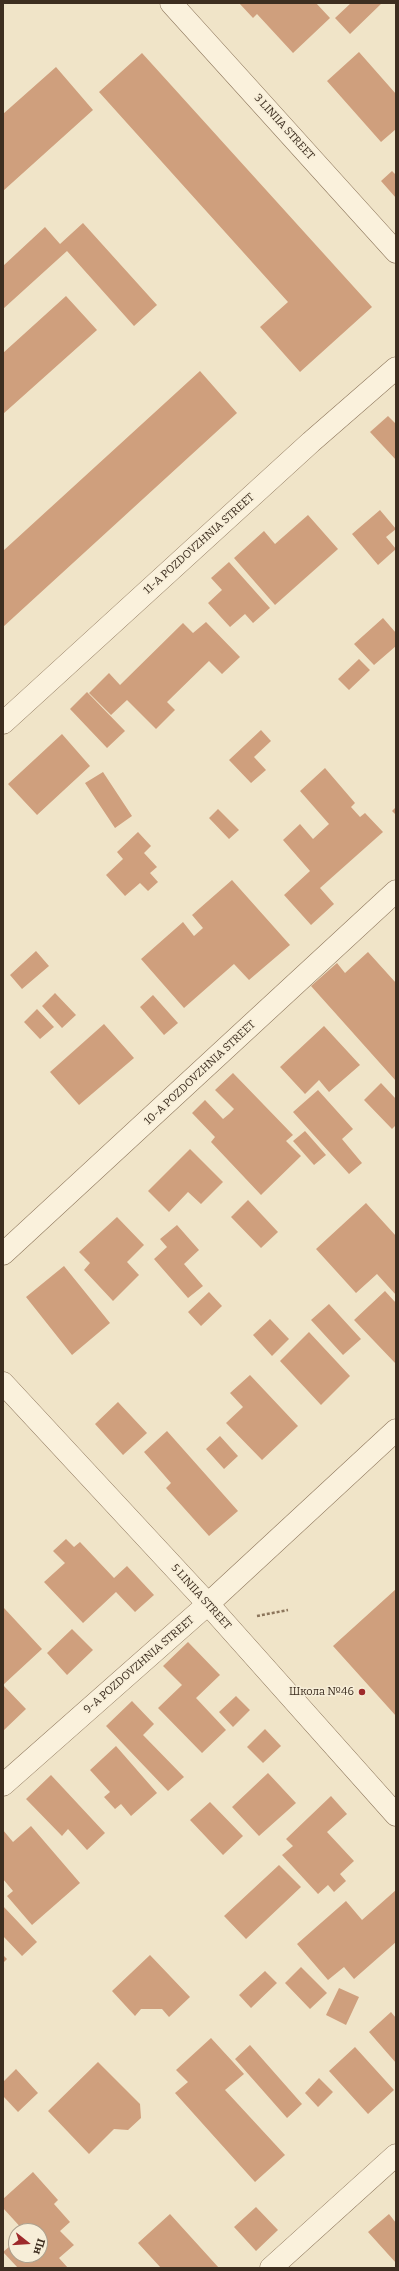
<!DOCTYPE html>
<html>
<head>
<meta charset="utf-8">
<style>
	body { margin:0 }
	#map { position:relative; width:399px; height:2271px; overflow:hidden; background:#f0e4c8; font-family:Bitter,serif }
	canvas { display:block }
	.frame { position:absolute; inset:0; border:4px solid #3d2e20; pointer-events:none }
	.north { position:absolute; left:8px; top:2223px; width:40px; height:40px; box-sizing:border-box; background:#f7eed8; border:1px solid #ada18e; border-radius:50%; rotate:107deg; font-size:11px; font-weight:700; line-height:16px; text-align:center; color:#3d2e20 }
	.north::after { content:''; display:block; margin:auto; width:14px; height:18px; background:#9e2a2b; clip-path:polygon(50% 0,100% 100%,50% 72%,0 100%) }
</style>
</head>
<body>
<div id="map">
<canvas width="399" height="2271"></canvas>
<div class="frame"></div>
<div class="north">Пн</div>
</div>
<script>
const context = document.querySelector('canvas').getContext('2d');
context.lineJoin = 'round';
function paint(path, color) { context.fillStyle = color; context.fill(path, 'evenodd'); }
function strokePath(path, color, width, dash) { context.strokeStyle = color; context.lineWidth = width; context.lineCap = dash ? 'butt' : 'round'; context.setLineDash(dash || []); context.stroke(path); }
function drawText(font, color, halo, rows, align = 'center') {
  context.font = font + ' Bitter,serif'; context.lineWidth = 3; context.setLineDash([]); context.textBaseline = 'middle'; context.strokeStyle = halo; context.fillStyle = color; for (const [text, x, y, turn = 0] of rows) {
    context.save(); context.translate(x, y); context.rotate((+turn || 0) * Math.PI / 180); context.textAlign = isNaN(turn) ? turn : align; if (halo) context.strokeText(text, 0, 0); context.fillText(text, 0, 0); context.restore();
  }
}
const building = new Path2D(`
	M 239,3 L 316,3 L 330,18 L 293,53 L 257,14 L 253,18 Z
	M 351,3 L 382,3 L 350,34 L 335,18 Z
	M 359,52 L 396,94 L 396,129 L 381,142 L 327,81 Z
	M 142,53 L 372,307 L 300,372 L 260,327 L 288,302 L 99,92 Z
	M 56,67 L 93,110 L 3,191 L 3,114 Z
	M 392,171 L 396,175 L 396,198 L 381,181 Z
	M 83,223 L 157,305 L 134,326 L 67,251 L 3,309 L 3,266 L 45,227 L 60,244 Z
	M 66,296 L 97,330 L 3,414 L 3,353 Z
	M 200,371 L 237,413 L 3,627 L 3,551 Z
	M 388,416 L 396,424 L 396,460 L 370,432 Z
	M 380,510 L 396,529 L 386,537 L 396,549 L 378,565 L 352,534 Z
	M 308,515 L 338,549 L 275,605 L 234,558 L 264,531 L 275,544 Z
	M 229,562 L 270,608 L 253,623 L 245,614 L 230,627 L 208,603 L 222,590 L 211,578 Z
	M 383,618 L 396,633 L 396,646 L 374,665 L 354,644 Z
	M 206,622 L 240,657 L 222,674 L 209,661 L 167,702 L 175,710 L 156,729 L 127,700 L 111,715 L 89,693 L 109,673 L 120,685 L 183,623 L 193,633 Z
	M 359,659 L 370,670 L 349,690 L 338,679 Z
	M 87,692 L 125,731 L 107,748 L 70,709 Z
	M 261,730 L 271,741 L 254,757 L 266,770 L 251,783 L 229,760 Z
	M 62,734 L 90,766 L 37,815 L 8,784 Z
	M 325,768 L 355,803 L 351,807 L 360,817 L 365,813 L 383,832 L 320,888 L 334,904 L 311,925 L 284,895 L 310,871 L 283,840 L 300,824 L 313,839 L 329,824 L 300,791 Z
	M 103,772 L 132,816 L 115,828 L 85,783 Z
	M 396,807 L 396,815 L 392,811 Z
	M 218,809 L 239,830 L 229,839 L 209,818 Z
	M 138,832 L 151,846 L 144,853 L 157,867 L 150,873 L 158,882 L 148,891 L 140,883 L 125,896 L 106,875 L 123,859 L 117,852 Z
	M 232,880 L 290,945 L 249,980 L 234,964 L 184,1008 L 141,959 L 183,922 L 194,936 L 203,928 L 192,915 Z
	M 36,951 L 49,966 L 22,989 L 10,975 Z
	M 368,952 L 396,983 L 396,1081 L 311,986 L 337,963 L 345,973 Z
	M 55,993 L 76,1015 L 62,1028 L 42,1006 Z
	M 153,995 L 178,1023 L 164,1035 L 140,1007 Z
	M 37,1009 L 54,1027 L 40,1039 L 24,1022 Z
	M 104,1024 L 134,1058 L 79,1105 L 50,1072 Z
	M 324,1026 L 360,1065 L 329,1092 L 319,1080 L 305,1094 L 280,1067 Z
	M 233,1073 L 293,1135 L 286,1141 L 301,1156 L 261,1195 L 211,1142 L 215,1137 L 192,1113 L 205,1100 L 223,1119 L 229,1114 L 234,1109 L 215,1090 Z
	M 381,1083 L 396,1099 L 396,1125 L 392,1129 L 364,1100 Z
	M 318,1090 L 353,1129 L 342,1139 L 362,1163 L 349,1174 L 293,1112 Z
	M 305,1131 L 326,1155 L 314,1165 L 293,1141 Z
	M 190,1149 L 223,1182 L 201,1204 L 188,1192 L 169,1212 L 148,1191 Z
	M 248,1200 L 278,1232 L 261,1248 L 231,1217 Z
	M 366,1203 L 396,1236 L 396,1295 L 377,1274 L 356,1293 L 316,1249 Z
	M 117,1217 L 144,1245 L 127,1262 L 139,1275 L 113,1301 L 84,1270 L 90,1263 L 79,1252 Z
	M 177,1225 L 199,1250 L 184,1264 L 203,1286 L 188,1298 L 154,1259 L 167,1247 L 160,1239 Z
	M 64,1266 L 110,1323 L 72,1355 L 26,1297 Z
	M 385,1291 L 396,1303 L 396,1364 L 354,1320 Z
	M 209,1292 L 222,1306 L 201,1326 L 188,1312 Z
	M 329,1304 L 361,1339 L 343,1355 L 311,1320 Z
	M 270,1319 L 289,1339 L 272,1356 L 253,1335 Z
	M 309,1332 L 350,1376 L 321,1405 L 280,1361 Z
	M 250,1375 L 298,1426 L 262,1460 L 226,1423 L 243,1407 L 230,1393 Z
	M 118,1402 L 147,1433 L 123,1455 L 95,1424 Z
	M 167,1431 L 238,1511 L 209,1536 L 166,1488 L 171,1483 L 144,1452 Z
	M 220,1436 L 238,1456 L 224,1469 L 206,1449 Z
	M 66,1539 L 74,1547 L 80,1542 L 114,1578 L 127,1566 L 154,1595 L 135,1612 L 116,1592 L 83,1623 L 44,1582 L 65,1563 L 53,1551 Z
	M 396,1589 L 396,1716 L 333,1646 Z
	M 4,1608 L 42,1649 L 3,1685 L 26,1709 L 3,1731 L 3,1609 Z
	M 72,1629 L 93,1650 L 67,1675 L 47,1653 Z
	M 188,1642 L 220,1675 L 196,1698 L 226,1730 L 202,1753 L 158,1708 L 182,1685 L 163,1666 Z
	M 236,1696 L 250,1710 L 233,1727 L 219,1712 Z
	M 132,1701 L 154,1724 L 143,1735 L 184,1777 L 168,1791 L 106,1726 Z
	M 265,1729 L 281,1746 L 263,1763 L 247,1747 Z
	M 116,1746 L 157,1793 L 131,1816 L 121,1804 L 115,1809 L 104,1797 L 110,1792 L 90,1770 Z
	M 268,1773 L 296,1803 L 259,1836 L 232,1807 Z
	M 51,1775 L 105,1833 L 87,1850 L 68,1829 L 62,1836 L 26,1799 Z
	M 331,1796 L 347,1814 L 327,1832 L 354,1861 L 340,1874 L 346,1881 L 334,1892 L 328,1885 L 318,1894 L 282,1855 L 293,1846 L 286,1839 Z
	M 210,1802 L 243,1836 L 223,1855 L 190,1820 Z
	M 31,1826 L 80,1883 L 32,1925 L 7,1896 L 13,1891 L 3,1879 L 3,1830 L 13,1842 Z
	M 279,1865 L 301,1887 L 246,1939 L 224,1916 Z
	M 396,1890 L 396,1942 L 354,1979 L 344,1967 L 328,1980 L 297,1944 L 346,1901 L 362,1920 Z
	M 3,1906 L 37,1942 L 22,1956 L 3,1936 Z
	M 3,1955 L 7,1959 L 3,1963 Z
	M 150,1955 L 190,1997 L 169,2017 L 162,2009 L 141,2009 L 135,2016 L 112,1991 Z
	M 301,1967 L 327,1993 L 310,2009 L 285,1983 Z
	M 265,1971 L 277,1983 L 251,2008 L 239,1995 Z
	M 339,1988 L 359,1997 L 346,2025 L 326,2015 Z
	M 391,2012 L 396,2018 L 396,2063 L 369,2032 Z
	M 211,2038 L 244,2074 L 225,2090 L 285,2155 L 255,2182 L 175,2093 L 188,2082 L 176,2070 Z
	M 250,2045 L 302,2104 L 287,2118 L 235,2059 Z
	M 355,2047 L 394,2090 L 368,2114 L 329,2071 Z
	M 98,2062 L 140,2104 L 141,2118 L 128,2130 L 114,2129 L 89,2154 L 48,2111 Z
	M 16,2069 L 38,2093 L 18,2112 L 3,2096 L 3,2082 Z
	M 319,2078 L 333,2092 L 318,2107 L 305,2093 Z
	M 33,2172 L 58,2200 L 54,2204 L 70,2222 L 60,2231 L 74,2245 L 59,2258 L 68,2268 L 18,2268 L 3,2252 L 16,2241 L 16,2255 L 40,2255 L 40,2231 L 24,2231 L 3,2208 L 3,2199 Z
	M 256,2207 L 278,2230 L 256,2251 L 234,2227 Z
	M 170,2214 L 219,2268 L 161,2268 L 138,2243 Z
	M 389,2214 L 396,2223 L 396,2263 L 368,2232 Z`);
const path = new Path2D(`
	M 257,1616 L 288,1610`);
const minor = new Path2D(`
	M 171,3 L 396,252
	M 3,723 L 311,442 L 396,368
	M 3,1254 L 396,891
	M 3,1383 L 208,1604 L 396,1815
	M 3,1785 L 208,1604 L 396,1430
	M 271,2268 L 396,2155`);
const markers = [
	[362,1692,4,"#9e2a2b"]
];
const streetNames = [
	["3 LINIIA STREET",284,127,48],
	["11-A POZDOVZHNIA STREET",199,544,-42],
	["10-A POZDOVZHNIA STREET",200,1073,-43],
	["5 LINIIA STREET",201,1597,48],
	["9-A POZDOVZHNIA STREET",139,1665,-41]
];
const poiNames = [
	["Школа №46",354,1692]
];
paint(building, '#cf9f7d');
strokePath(minor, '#8d765c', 23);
strokePath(path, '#8d765c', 2.5, [3, 2]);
strokePath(minor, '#faf1dc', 22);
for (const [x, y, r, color] of markers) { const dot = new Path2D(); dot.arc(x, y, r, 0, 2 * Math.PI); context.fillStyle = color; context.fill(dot); strokePath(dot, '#f7eed8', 1.5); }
drawText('11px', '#3d2e20', '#f7eed8', streetNames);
drawText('11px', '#3d2e20', '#f7eed8', poiNames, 'right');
</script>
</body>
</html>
